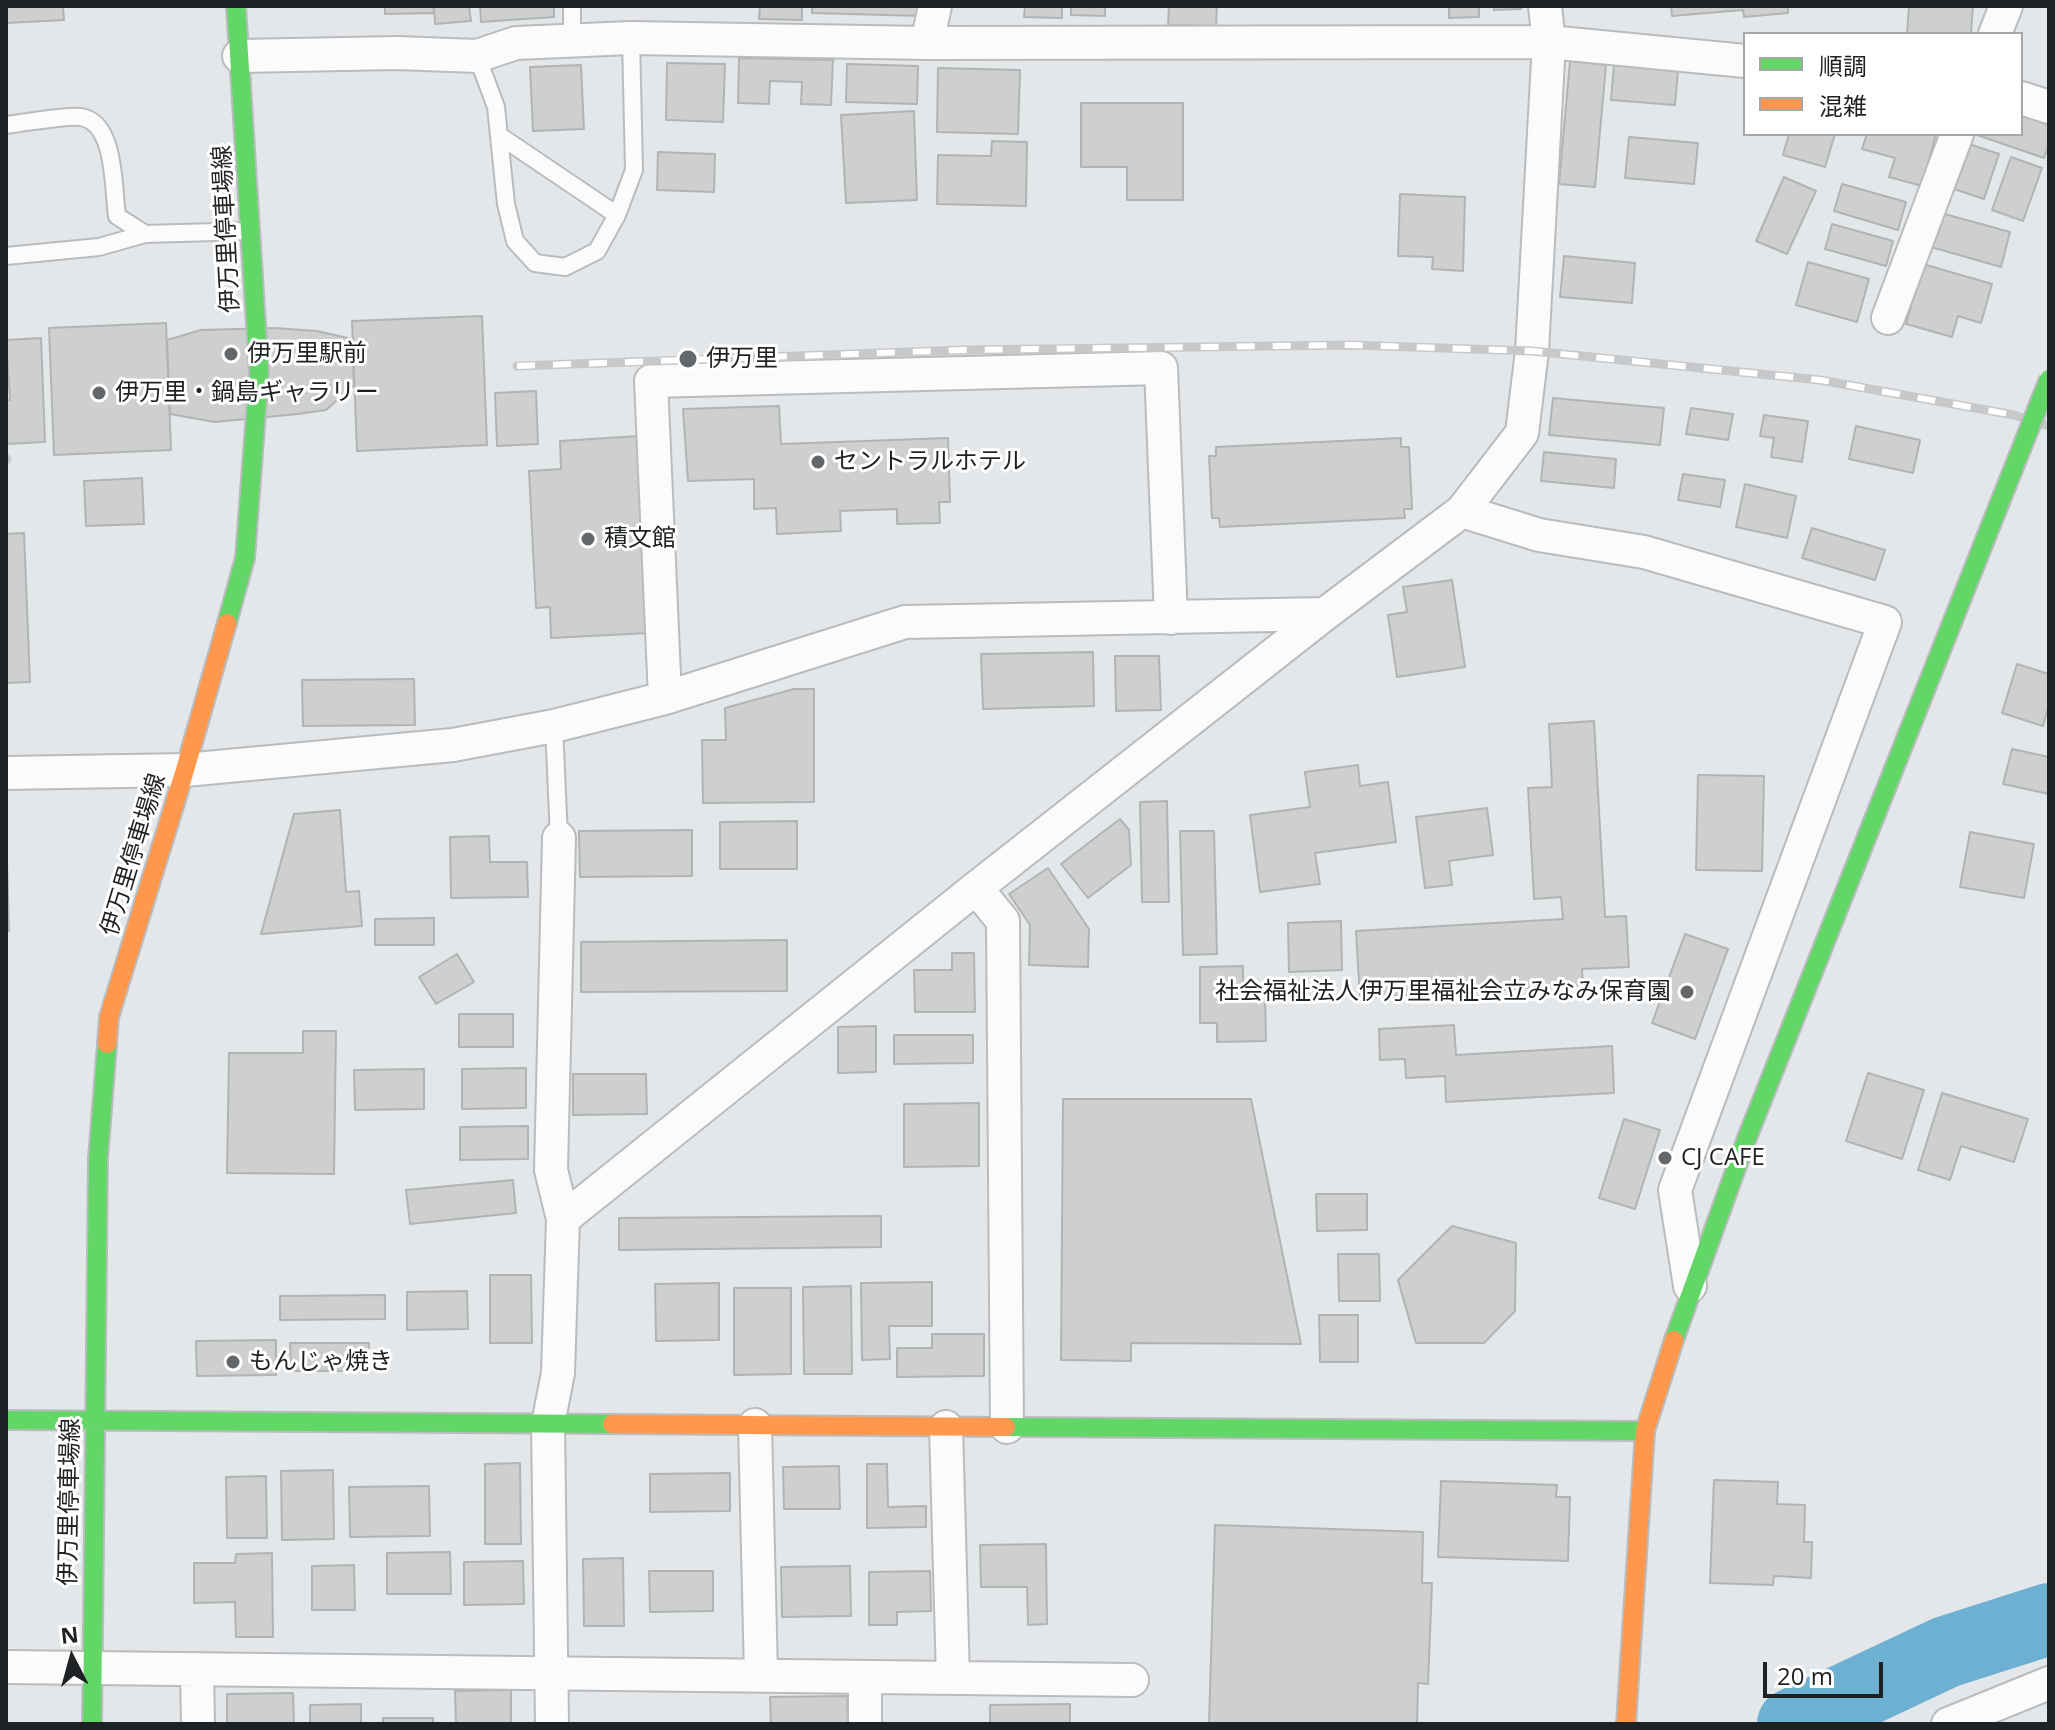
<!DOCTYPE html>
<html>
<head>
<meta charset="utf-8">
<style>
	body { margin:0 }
	#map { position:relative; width:2055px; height:1730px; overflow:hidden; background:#e4e7ea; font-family:"Open Sans","Noto Sans JP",sans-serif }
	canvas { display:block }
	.frame { position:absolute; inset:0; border:8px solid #1f2224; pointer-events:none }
	.legend { position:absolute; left:1743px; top:32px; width:280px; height:104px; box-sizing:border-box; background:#fff; border:2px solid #a5a7a7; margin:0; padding:10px 14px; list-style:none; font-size:24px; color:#1f2224 }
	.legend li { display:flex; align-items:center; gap:16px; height:40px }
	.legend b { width:40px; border:2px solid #a5a7a7 }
	.north { position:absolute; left:32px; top:1618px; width:80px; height:80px; -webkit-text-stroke:6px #fff; paint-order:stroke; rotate:354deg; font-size:22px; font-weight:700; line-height:32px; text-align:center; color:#1f2224 }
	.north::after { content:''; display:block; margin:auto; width:28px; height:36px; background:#1f2224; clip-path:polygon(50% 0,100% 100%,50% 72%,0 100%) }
	.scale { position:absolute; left:1763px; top:1662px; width:120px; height:36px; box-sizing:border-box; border:4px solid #1f2224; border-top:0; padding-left:10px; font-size:24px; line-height:28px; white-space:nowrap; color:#1f2224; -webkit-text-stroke:6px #fff; paint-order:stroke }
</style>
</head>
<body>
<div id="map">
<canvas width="2055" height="1730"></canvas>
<div class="frame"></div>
<ul class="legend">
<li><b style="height:10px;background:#63d668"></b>順調</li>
<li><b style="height:10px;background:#ff974d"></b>混雑</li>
</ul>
<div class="north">N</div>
<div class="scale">20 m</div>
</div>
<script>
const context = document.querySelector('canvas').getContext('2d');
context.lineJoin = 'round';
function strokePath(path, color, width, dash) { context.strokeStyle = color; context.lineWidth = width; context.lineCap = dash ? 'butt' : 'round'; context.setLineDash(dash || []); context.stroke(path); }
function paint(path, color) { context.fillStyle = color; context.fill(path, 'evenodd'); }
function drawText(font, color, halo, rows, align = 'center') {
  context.font = font + ' "Open Sans","Noto Sans JP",sans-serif'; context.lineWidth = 6; context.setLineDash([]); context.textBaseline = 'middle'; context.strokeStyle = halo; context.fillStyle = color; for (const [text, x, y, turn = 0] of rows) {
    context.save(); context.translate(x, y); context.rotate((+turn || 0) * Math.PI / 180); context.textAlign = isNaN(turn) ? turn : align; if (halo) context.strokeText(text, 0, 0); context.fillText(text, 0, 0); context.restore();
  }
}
const river = new Path2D(`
	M 1793,1724 L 1946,1652 L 2049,1619`);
const building = new Path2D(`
	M 6,6 L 63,6 L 64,20 L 6,23 Z
	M 385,6 L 433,6 L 434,13 L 385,14 Z
	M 469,6 L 471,21 L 435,24 L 434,7 Z
	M 480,6 L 554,6 L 554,17 L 481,22 Z
	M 760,6 L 802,6 L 802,20 L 759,19 Z
	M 812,6 L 922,6 L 922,16 L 812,13 Z
	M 1025,6 L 1062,6 L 1062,18 L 1024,17 Z
	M 1071,6 L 1105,6 L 1105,16 L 1071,15 Z
	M 1169,6 L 1217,6 L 1216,26 L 1168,25 Z
	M 1449,6 L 1479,6 L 1479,17 L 1449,18 Z
	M 1494,6 L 1520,6 L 1521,9 L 1494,10 Z
	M 1671,6 L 1788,6 L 1788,13 L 1744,17 L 1743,10 L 1672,16 Z
	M 1909,6 L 1973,6 L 1971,34 L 1907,33 Z
	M 739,58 L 833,60 L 831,105 L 801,104 L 802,82 L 770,81 L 769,104 L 738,103 Z
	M 1570,61 L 1606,65 L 1595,187 L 1559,184 Z
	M 667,63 L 725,64 L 723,122 L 666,120 Z
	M 847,64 L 918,66 L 917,104 L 846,102 Z
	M 581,65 L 584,129 L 533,131 L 530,67 Z
	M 1614,65 L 1678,71 L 1675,105 L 1611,100 Z
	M 938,68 L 1020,70 L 1018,134 L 937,132 Z
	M 1081,103 L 1183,103 L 1183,200 L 1127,200 L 1127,167 L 1081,167 Z
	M 914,111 L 917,200 L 846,203 L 841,115 Z
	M 2021,111 L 2049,120 L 2049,145 L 2044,158 L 1977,135 L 2021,134 Z
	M 1789,134 L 1835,134 L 1825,167 L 1783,155 Z
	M 1867,134 L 1936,134 L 1922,186 L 1889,177 L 1895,158 L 1862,149 Z
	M 1629,137 L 1698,143 L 1694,184 L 1625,178 Z
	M 992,141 L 1027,142 L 1026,206 L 937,204 L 938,155 L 991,156 Z
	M 1966,143 L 1999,154 L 1984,199 L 1951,188 Z
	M 658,152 L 715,154 L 714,192 L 657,190 Z
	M 2011,157 L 2042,168 L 2023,221 L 1992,210 Z
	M 1784,177 L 1816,191 L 1787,254 L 1756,241 Z
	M 1842,184 L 1906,202 L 1898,230 L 1834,211 Z
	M 1400,194 L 1465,197 L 1463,271 L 1432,269 L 1433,257 L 1398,256 Z
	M 1941,213 L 2010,232 L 2001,267 L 1931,247 Z
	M 1832,224 L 1893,241 L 1886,266 L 1825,249 Z
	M 1564,256 L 1635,263 L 1632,303 L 1560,297 Z
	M 1808,262 L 1869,279 L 1857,322 L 1796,305 Z
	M 1923,264 L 1992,284 L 1981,323 L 1958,316 L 1952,337 L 1906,324 Z
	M 482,316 L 487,445 L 357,451 L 352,321 Z
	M 166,323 L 171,450 L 54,455 L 49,328 Z
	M 275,328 L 317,331 L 352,339 L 354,385 L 326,410 L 298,414 L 215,422 L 170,414 L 167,340 L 201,330 Z
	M 41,338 L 45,442 L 6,444 L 6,400 L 10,400 L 6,340 Z
	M 536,391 L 538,444 L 497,446 L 495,393 Z
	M 1553,398 L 1664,408 L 1660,445 L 1549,435 Z
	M 779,406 L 781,444 L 948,438 L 950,502 L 939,502 L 940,523 L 897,524 L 897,509 L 840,511 L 841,531 L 777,534 L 776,508 L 754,509 L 754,479 L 688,481 L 683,409 Z
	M 1691,408 L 1733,414 L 1728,440 L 1686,434 Z
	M 1764,415 L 1808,421 L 1802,462 L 1771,457 L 1774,438 L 1760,436 Z
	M 1856,426 L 1920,440 L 1913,473 L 1849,459 Z
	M 638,436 L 649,633 L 551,638 L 550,607 L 536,608 L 529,471 L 561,469 L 560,441 Z
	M 1401,438 L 1401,447 L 1409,447 L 1412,509 L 1404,509 L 1405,518 L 1220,527 L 1219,518 L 1212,518 L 1209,456 L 1216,456 L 1216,447 Z
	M 1544,452 L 1616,459 L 1614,488 L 1541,481 Z
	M 1683,474 L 1725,480 L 1720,507 L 1678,500 Z
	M 142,478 L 144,524 L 86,526 L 84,481 Z
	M 1745,484 L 1796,496 L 1787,538 L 1736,527 Z
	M 1812,528 L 1885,550 L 1875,580 L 1802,558 Z
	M 24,533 L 30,682 L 6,683 L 6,534 Z
	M 1452,580 L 1465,667 L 1397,677 L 1388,615 L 1407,612 L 1403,587 Z
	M 1093,652 L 1094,706 L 983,709 L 981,654 Z
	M 1115,656 L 1159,656 L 1161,710 L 1116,711 Z
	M 2017,664 L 2049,674 L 2049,705 L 2043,726 L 2002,713 Z
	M 414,679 L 415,725 L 303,726 L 302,680 Z
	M 794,689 L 814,689 L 814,802 L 703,803 L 702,740 L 726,740 L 725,708 Z
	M 1594,721 L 1605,917 L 1626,916 L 1629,967 L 1582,969 L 1583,985 L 1360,998 L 1356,931 L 1563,919 L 1561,897 L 1534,899 L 1528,788 L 1552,787 L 1549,724 Z
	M 2012,749 L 2049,757 L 2049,794 L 2003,784 Z
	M 1358,765 L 1360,786 L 1388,782 L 1396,842 L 1315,853 L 1320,884 L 1260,892 L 1250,815 L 1310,807 L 1305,772 Z
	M 1698,775 L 1764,776 L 1762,871 L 1696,870 Z
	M 1167,801 L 1169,902 L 1142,902 L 1140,802 Z
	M 1487,808 L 1493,855 L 1449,861 L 1452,885 L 1425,888 L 1416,817 Z
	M 340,810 L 346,892 L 359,891 L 362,926 L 261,934 L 294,814 Z
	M 1120,819 L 1129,830 L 1131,865 L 1088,898 L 1061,864 Z
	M 797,821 L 797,869 L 720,869 L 720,822 Z
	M 6,823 L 9,931 L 6,931 Z
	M 692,830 L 692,876 L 580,877 L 579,831 Z
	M 1180,831 L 1214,831 L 1217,954 L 1183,955 Z
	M 1970,832 L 2034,844 L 2024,898 L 1960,887 Z
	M 489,836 L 490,862 L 527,862 L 528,897 L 451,898 L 450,837 Z
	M 1048,868 L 1089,929 L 1088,967 L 1029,965 L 1030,925 L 1009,894 Z
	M 434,918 L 434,945 L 375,945 L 375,919 Z
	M 1341,921 L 1342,970 L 1289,972 L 1288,923 Z
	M 1685,934 L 1728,949 L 1695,1039 L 1652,1023 Z
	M 787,940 L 787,991 L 581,992 L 581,942 Z
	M 952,953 L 974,953 L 975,1012 L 915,1012 L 914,970 L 952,970 Z
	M 457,954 L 474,982 L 436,1004 L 419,977 Z
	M 1243,966 L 1243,996 L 1265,995 L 1266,1041 L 1217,1042 L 1217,1023 L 1200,1023 L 1200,967 Z
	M 459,1014 L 513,1014 L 513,1047 L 459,1047 Z
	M 1454,1025 L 1456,1055 L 1612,1046 L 1614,1093 L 1446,1102 L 1445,1076 L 1406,1078 L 1405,1059 L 1380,1060 L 1379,1029 Z
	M 876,1026 L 876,1072 L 838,1073 L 838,1027 Z
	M 303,1031 L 336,1031 L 334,1174 L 227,1173 L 229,1053 L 303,1053 Z
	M 894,1035 L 973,1035 L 973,1063 L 894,1064 Z
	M 526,1068 L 526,1108 L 462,1109 L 462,1069 Z
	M 424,1069 L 424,1109 L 355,1110 L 354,1070 Z
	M 1868,1073 L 1924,1090 L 1902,1159 L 1846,1141 Z
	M 573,1074 L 646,1074 L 647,1114 L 573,1115 Z
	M 1942,1093 L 2028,1119 L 2014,1162 L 1961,1146 L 1950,1180 L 1918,1170 Z
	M 1063,1099 L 1251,1099 L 1301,1344 L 1131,1343 L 1131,1361 L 1061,1360 Z
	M 979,1103 L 979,1166 L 904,1167 L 904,1104 Z
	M 1624,1119 L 1660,1130 L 1635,1209 L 1599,1198 Z
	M 528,1126 L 528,1159 L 460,1160 L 460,1127 Z
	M 513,1180 L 516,1213 L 410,1224 L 406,1190 Z
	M 1316,1194 L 1367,1194 L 1367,1230 L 1317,1231 Z
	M 881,1216 L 881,1247 L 619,1250 L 619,1218 Z
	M 1452,1226 L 1516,1243 L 1515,1311 L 1484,1343 L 1416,1343 L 1398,1280 Z
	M 1338,1254 L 1379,1254 L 1380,1301 L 1339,1301 Z
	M 490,1275 L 531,1275 L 532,1343 L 490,1343 Z
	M 932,1282 L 932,1326 L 889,1326 L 890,1359 L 862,1360 L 861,1283 Z
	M 719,1283 L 719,1340 L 656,1341 L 655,1284 Z
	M 851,1286 L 852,1374 L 804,1374 L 803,1287 Z
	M 734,1288 L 791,1288 L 791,1374 L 734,1375 Z
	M 467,1291 L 468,1329 L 407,1330 L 407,1292 Z
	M 385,1295 L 385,1319 L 280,1320 L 280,1296 Z
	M 1319,1315 L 1358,1315 L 1358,1362 L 1320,1362 Z
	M 932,1334 L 984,1334 L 984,1376 L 897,1377 L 897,1348 L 932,1348 Z
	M 276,1340 L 276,1375 L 197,1376 L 196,1341 Z
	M 290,1343 L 369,1343 L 369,1371 L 291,1371 Z
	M 520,1463 L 521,1544 L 485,1544 L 485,1464 Z
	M 867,1464 L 887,1464 L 888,1507 L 926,1506 L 926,1527 L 867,1528 Z
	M 839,1466 L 840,1509 L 784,1509 L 783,1467 Z
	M 333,1470 L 334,1539 L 282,1540 L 281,1471 Z
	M 730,1473 L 730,1511 L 650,1512 L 650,1474 Z
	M 266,1476 L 267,1538 L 227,1538 L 226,1477 Z
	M 1714,1480 L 1778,1482 L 1777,1504 L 1805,1505 L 1804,1542 L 1812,1542 L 1811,1578 L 1774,1576 L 1773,1585 L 1710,1583 Z
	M 1441,1481 L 1557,1485 L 1556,1497 L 1570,1497 L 1568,1561 L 1438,1557 Z
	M 429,1486 L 430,1536 L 350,1537 L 349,1487 Z
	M 1215,1525 L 1423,1532 L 1422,1583 L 1432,1583 L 1428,1684 L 1418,1683 L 1417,1724 L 1209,1724 Z
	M 1046,1544 L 1047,1624 L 1028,1625 L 1027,1587 L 981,1587 L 980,1545 Z
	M 450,1552 L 451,1594 L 387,1594 L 387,1553 Z
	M 272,1553 L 273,1637 L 236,1637 L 235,1602 L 194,1603 L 194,1563 L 235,1563 L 236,1554 Z
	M 623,1558 L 624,1626 L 584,1626 L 583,1559 Z
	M 523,1561 L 524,1604 L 464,1605 L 464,1562 Z
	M 354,1565 L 355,1610 L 312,1610 L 312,1566 Z
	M 850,1566 L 851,1616 L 782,1617 L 781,1567 Z
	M 649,1571 L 713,1571 L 713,1611 L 650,1612 Z
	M 930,1571 L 931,1611 L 897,1612 L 897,1625 L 869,1625 L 869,1572 Z
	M 511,1690 L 511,1724 L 456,1724 L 455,1691 Z
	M 293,1693 L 294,1724 L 227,1724 L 227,1694 Z
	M 847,1696 L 848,1724 L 771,1724 L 770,1697 Z
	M 361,1704 L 361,1724 L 310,1724 L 310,1705 Z
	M 1070,1704 L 1070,1724 L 990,1724 L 990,1705 Z
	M 383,1718 L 433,1718 L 433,1724 L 383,1724 Z`);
const lane = new Path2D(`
	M 572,6 L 572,41
	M 477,56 L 496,107 L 506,204 L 515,241 L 535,263 L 565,267 L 597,251 L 617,215 L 634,170 L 631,38
	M 6,125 C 23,123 67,115 81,117 C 116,123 113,188 117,216 L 145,234
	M 500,136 L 617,215
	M 6,256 L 99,247 L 145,234 L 250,231
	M 554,726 L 559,838`);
const street = new Path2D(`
	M 1995,34 L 2006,6
	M 927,43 L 935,6
	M 239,56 L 397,53 L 477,56 L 516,43 L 631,38 L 927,43 L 1549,42 L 1745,61
	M 2021,98 L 2049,107
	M 1888,318 L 1957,134
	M 1462,511 L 1539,535 L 1644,552 L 1885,622 L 1675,1190 L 1690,1286
	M 665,698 L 651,381 L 1161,368 L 1171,618
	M 6,773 L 185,770 L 453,745 L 554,726 L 665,698 L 905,622 L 1325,614
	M 559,838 L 551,1170 L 563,1219
	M 976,888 L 1003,921 L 1007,1427
	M 755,1425 L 761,1675
	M 946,1427 L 953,1678
	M 6,1667 L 1132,1680
	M 197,1669 L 198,1724
	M 552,1724 L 548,1424 L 558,1373 L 563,1219 L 976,888 L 1325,614 L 1462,511 L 1522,433 L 1532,351 L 1549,42 L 1545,6
	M 865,1724 L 865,1677
	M 1948,1724 L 2049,1683`);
const fast = new Path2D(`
	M 227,623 L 245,558 L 259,373 L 236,6
	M 1674,1340 L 1747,1138
	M 6,1420 L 612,1424
	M 1006,1427 L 1645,1431
	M 92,1724 L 98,1159 L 107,1044`);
const slow = new Path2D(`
	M 107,1044 L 109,1017 L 185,770 L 227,623
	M 612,1424 L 1006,1427
	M 1626,1724 L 1645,1431 L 1674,1340`);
const rail = new Path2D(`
	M 517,366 L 964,350 L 1350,345 L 1532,351 L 1820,380 L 2014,415 L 2049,426
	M 6,459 L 7,459`);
const fastBridge = new Path2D(`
	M 1747,1138 L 2049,379`);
const markers = [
	[231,354,8,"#646769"],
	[688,359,10,"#646769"],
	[99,393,8,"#646769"],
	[818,462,8,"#646769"],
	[588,539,8,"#646769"],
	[1687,992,8,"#646769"],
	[1665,1158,8,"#646769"],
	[233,1362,8,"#646769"]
];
const streetNames = [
	["伊万里停車場線",227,229,-93],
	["伊万里停車場線",134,855,-73],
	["伊万里停車場線",70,1502,-89]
];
const poiNames = [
	["伊万里駅前",247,354],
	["伊万里",706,359],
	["伊万里・鍋島ギャラリー",115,393],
	["セントラルホテル",834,462],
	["積文館",604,539],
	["社会福祉法人伊万里福祉会立みなみ保育園",1671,992,"right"],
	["CJ CAFE",1681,1158],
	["もんじゃ焼き",249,1362]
];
strokePath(river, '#6eb0d2', 72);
paint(building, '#cecfcf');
strokePath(building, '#b2b3b3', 2);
strokePath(lane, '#b9bbbd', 20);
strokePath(street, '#b9bbbd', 36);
strokePath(fast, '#b9bbbd', 22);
strokePath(slow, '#b9bbbd', 22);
strokePath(lane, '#fbfbfc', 16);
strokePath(street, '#fbfbfc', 32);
strokePath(fast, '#63d668', 18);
strokePath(slow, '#ff974d', 18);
strokePath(rail, '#c7c8ca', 9);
strokePath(rail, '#fff', 6, [18]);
strokePath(fastBridge, '#b9bbbd', 22, []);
strokePath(fastBridge, '#63d668', 18);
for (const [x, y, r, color] of markers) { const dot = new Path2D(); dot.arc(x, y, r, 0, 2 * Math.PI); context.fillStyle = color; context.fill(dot); strokePath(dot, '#fff', 3); }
drawText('24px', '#1f2224', '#fff', streetNames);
drawText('24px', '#1f2224', '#fff', poiNames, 'left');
</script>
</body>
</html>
